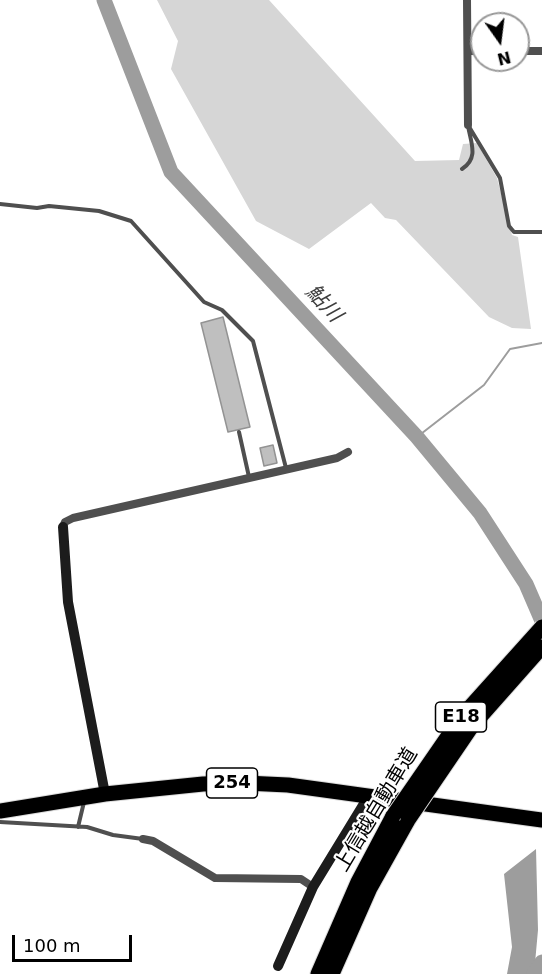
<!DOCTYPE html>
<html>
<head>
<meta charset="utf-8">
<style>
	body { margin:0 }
	#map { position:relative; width:542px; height:974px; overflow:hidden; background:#fff; font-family:"DejaVu Sans",sans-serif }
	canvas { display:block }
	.north { position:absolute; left:470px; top:12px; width:60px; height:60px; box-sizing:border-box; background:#fff; border:2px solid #999; border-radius:50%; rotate:166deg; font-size:16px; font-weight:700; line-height:24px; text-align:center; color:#000 }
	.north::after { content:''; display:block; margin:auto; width:21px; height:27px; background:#000; clip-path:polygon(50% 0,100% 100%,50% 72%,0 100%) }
	.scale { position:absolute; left:12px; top:935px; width:120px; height:27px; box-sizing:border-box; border:3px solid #000; border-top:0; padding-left:8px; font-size:18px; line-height:21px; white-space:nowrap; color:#000; -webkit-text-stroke:4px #fff; paint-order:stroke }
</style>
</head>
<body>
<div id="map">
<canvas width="542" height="974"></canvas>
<div class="north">N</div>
<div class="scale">100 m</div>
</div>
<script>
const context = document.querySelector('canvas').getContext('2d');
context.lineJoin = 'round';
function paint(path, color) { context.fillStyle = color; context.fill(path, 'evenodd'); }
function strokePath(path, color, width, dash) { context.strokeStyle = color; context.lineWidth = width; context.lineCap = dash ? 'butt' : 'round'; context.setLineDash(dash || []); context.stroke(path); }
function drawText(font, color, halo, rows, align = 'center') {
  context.font = font + ' "DejaVu Sans","Noto Sans JP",sans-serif'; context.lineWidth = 4.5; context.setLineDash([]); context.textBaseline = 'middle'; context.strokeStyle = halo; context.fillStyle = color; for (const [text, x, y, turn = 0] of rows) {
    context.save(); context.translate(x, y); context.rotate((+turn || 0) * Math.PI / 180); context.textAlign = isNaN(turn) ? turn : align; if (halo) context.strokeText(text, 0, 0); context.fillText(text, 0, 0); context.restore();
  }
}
const green = new Path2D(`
	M 157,0 L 269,0 L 415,161 L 459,160 L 463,144 L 477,143 L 497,178 L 512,235 L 518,237 L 531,329 L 512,328 L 489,317 L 396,220 L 385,218 L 371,203 L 309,249 L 256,221 L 171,69 L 178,41 Z`);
const water = new Path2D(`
	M 536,849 L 538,930 L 534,974 L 507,974 L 512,947 L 504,874 Z`);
const stream = new Path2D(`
	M 417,437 L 484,385 L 510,349 L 542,343`);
const river = new Path2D(`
	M 104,0 L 171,172 L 417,437 L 480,513 L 526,584 L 542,621
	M 534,974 L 542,962`);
const building = new Path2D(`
	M 223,317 L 250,427 L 228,432 L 201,323 Z
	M 273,445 L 277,463 L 264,466 L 260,448 Z`);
const lane = new Path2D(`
	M 468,125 L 500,178 L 509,226 L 514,232 L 542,232
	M 462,169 C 479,158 471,143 468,126
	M 0,204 L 37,208 L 49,206 L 99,211 L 131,221 L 204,302 L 222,310 L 253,341 L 286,468
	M 239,432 L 249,477
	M 0,822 L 87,827 L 113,835 L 143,839
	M 78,827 L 84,802`);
const street = new Path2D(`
	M 467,0 L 468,125
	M 468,51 L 482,51
	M 518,51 L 542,51
	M 63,527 L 65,522 L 73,518 L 337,458 L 348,452
	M 143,839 L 153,841 L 215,878 L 301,879 L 313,887`);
const secondary = new Path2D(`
	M 63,527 L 68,602 L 105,794
	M 278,966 L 313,887 L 368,797`);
const highway = new Path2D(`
	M 0,811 L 105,794 L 203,784 L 245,783 L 288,785 L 542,820
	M 318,974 L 358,882 L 393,816
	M 332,974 L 370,888 L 408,820`);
const highwayBridge = new Path2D(`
	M 393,816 L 462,716 L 542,627
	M 408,820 L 472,726 L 542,647`);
const shields = [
	[461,717,51],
	[232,783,51]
];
const shieldNames = [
	["E18",461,717],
	["254",232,783]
];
const streetNames = [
	["上信越自動車道",377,810,-59]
];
const waterNames = [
	["鮎川",323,304,47]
];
paint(green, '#d6d6d6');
paint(water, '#9d9d9d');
strokePath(stream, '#9d9d9d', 2);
strokePath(river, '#9d9d9d', 15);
paint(building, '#bfbfbf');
strokePath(building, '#939393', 1.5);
strokePath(highway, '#dbdbdb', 17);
strokePath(lane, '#4f4f4f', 4);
strokePath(street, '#4f4f4f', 8);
strokePath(secondary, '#1c1c1c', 10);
strokePath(highway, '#000', 15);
strokePath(highwayBridge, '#dbdbdb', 17, []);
strokePath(highwayBridge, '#000', 15);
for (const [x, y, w] of shields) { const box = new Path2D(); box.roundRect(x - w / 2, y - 15, w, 30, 4.5); context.fillStyle = '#fff'; context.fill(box); strokePath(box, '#000', 1.5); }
drawText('bold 18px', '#000', null, shieldNames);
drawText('20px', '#000', '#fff', streetNames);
drawText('italic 21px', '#3e3e3e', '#fff', waterNames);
</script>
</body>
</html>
